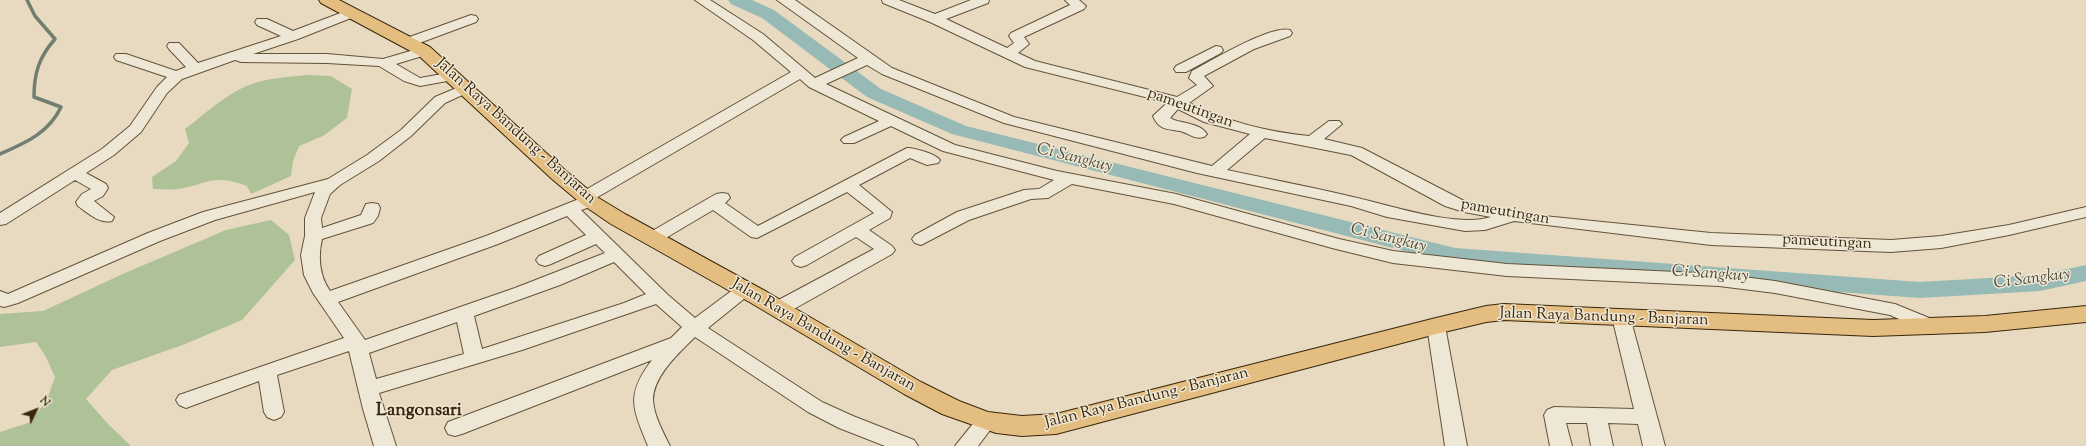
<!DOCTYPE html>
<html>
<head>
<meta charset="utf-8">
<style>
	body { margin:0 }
	#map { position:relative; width:2086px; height:446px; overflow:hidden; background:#e7dac0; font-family:"Sorts Mill Goudy",serif }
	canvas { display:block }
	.north { position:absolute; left:16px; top:390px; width:40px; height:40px; -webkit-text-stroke:3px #efe7d6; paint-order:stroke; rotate:47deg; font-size:11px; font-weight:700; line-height:16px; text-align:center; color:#37260b }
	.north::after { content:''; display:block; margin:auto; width:14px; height:18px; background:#37260b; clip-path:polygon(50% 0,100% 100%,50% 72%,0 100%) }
</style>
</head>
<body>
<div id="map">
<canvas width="2086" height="446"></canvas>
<div class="north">N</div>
</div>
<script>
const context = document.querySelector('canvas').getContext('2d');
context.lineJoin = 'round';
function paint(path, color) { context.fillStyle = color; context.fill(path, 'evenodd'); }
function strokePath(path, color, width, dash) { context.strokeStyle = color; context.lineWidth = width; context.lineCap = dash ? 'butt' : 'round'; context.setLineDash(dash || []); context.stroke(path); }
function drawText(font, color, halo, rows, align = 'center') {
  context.font = font + ' "Sorts Mill Goudy",serif'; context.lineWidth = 3; context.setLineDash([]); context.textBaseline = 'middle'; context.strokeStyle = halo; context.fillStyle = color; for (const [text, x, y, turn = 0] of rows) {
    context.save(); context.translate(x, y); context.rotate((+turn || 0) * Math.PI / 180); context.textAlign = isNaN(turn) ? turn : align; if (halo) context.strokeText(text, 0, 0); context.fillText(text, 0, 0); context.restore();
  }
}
const green = new Path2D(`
	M 306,75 L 331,76 L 352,89 L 347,118 L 323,136 L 299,146 L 293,161 L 291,176 L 251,194 L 247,186 C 214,174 210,183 179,189 C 171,190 162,189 153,189 L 152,177 L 176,161 L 189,143 L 185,129 C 205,114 226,94 249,85 C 267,78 287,77 306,75 Z
	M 271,220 L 289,235 L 295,260 L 242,320 L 185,344 L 112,370 L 86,399 L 108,424 L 131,446 L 0,446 L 0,432 L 28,423 L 46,402 L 55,377 L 45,355 L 36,342 L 0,347 L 0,314 L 43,311 L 125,273 L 226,230 Z`);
const stream = new Path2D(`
	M 0,154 C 25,143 49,133 61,107 L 34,97 C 34,73 39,57 55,39 L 35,16 L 27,0`);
const river = new Path2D(`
	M 728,0 L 752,0 L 774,10 L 881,89 L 966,126 L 1455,248 L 1920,282 L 2040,275 L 2086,265 L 2086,281 L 2040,291 L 1920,298 L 1455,264 L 952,134 L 867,97 L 762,18 L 731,4 Z`);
const minor = new Path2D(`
	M 695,0 L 710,0 L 763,34 L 815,78 L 858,58 L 777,0 L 795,0 L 892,68 L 1014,117 L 1212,166 L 1250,134 L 1204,122 L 1178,109 L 1170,118 C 1180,124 1199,122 1207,134 L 1204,137 C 1194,140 1189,133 1180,131 C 1167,129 1159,130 1153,116 L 1167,103 L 1165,102 L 1025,67 L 930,22 L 883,3 L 882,0 L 899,0 L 935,14 L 971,0 L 989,0 L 988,3 L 946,19 L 1007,48 L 1014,43 L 1009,36 L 1011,33 L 1070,5 L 1065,0 L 1079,0 L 1086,6 L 1084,9 L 1024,37 L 1029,44 L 1018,53 L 1035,61 L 1177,97 L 1197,85 L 1189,78 L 1192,71 C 1211,61 1270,25 1290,30 L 1292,33 L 1290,36 L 1254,49 L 1204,76 L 1213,86 L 1189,103 C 1225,121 1267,132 1309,136 L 1329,121 L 1339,121 L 1342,124 L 1324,139 L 1362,148 L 1468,203 L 1534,215 L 1711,233 L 1891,240 L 1941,236 L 2009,225 L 2086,207 L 2086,217 L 2009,235 L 1941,248 L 1891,252 L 1711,245 L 1514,221 L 1485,230 L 1465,231 L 1387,217 L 1351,206 L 1197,173 L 1004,123 L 882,74 L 867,65 L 826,84 L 955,145 L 1057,171 L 1176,194 L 1339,239 L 1393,251 L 1507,264 L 1719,274 L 1775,281 L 1895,304 L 1939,322 L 1941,327 L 1939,332 L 1932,334 L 1890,315 L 1775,293 L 1719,286 L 1507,276 L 1393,263 L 1332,248 L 1174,204 L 1072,184 L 1048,198 L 1031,199 L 969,220 L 921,245 L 915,243 L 912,239 L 915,235 L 957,212 L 1024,190 L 1039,189 L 1054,180 L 943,151 L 891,126 L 854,143 L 844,143 L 841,140 L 844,137 L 879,121 L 809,87 L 800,79 L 596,198 L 598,201 L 596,205 L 581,210 L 668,295 L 695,318 L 738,286 L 744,284 L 750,286 L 753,290 L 750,294 L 708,328 L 822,402 L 853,416 L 914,440 L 918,446 L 885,446 L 839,428 L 808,412 L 695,337 C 679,353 653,376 653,400 C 654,416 663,432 670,446 L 648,446 C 633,409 625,395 652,360 L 462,434 L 455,436 L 448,434 L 445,428 L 448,422 L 671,338 L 682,327 L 656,304 L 522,350 L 379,393 L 396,446 L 374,446 L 363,409 L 349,351 L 277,375 L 284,412 L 281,417 L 274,420 L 267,417 L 264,412 L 259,381 L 186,408 L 179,405 L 176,400 L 179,395 L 344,338 L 313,293 L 304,275 L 301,255 L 305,236 L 305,218 L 315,192 L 215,220 L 160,241 L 18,303 L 4,307 L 0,306 L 0,291 L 8,294 L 148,233 L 203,212 L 328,179 L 367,155 L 401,130 L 435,97 L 466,84 L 471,85 L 473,88 L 471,91 L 445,103 L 411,136 L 379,161 L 340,185 L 330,194 L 321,218 L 322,228 L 361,215 L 366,204 L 372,203 L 378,204 L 380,208 L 378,216 L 373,223 L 322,239 C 318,257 319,275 330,291 L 486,236 L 579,199 L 578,197 L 580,193 L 791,72 L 753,40 ZM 1265,138 L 1351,155 L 1445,206 L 1464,212 L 1491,217 C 1457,228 1389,205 1353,197 C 1311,187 1269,179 1227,170 ZM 567,216 L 586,235 L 539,256 L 536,260 L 539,264 L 545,266 L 551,264 L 596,244 L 605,253 L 515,288 L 365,340 L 338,302 L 498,244 ZM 614,262 L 646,294 L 624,303 L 482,349 L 474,316 L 560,285 ZM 457,322 L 464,354 L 376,379 L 369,353 Z
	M 351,9 L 358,13 L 356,16 L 298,39 L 253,54 L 327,54 L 383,59 L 424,47 L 429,48 L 431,51 L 429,54 L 396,64 L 420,78 L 453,72 L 458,73 L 460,76 L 458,79 L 420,86 L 404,81 L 379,66 L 327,63 L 241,62 L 235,60 L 182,79 L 167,93 L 141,132 L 114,155 L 86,173 L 106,184 L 108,188 L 103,196 L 94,201 L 114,217 L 112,221 C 99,224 88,213 78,206 L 76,202 L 82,194 L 91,189 L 75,180 L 6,224 L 0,225 L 0,213 L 102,149 L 130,126 L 157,87 L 167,77 L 116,60 L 114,57 L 116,54 L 126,54 L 176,71 L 186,67 L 169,49 L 167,46 L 169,43 L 179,43 L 198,63 L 281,36 L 257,25 L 255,22 L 257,19 L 267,19 L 293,31 Z
	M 471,15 L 476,16 L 478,19 L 476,22 L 414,45 L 404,45 L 402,42 L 404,39 Z
	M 1216,46 L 1221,47 L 1223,50 L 1221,53 L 1186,72 L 1176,72 L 1174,69 L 1176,66 Z
	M 907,148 C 915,148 936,154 940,160 L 938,163 L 927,165 L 910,158 L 859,185 L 892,212 L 890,218 L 869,230 L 892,246 L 895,250 L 892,254 L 785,314 L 778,315 L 771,314 L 769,309 L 771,304 L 874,249 L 856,237 L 807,265 L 801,267 L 795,265 L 792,261 L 795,257 L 874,213 L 847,192 L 757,238 L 751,237 L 713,210 L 659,242 L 653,244 L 647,242 L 644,238 L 647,234 L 716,194 L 722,193 L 728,194 L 730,198 L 725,203 L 758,226 Z
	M 1621,311 L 1628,312 L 1630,317 L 1665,446 L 1643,446 L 1638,424 L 1608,423 L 1613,446 L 1591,446 L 1587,423 L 1566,423 L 1572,446 L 1550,446 L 1544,415 L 1547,410 L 1554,407 L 1634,409 L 1612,317 L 1614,312 Z
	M 1436,319 L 1443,321 L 1445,326 L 1467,446 L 1445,446 L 1427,326 L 1429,321 Z
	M 987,413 L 994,415 L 997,421 L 978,446 L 955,446 L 980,415 Z`);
const major = new Path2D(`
	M 319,0 L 339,0 L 430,47 L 566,171 L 597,197 L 625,214 L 767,292 L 921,382 L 959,401 L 988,412 L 1022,416 L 1056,414 L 1436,318 L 1486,306 L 1504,304 L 1873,320 L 1985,316 L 2086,306 L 2086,322 L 1985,332 L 1873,336 L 1504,320 L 1486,322 L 1436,334 L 1056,434 L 1022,436 L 996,433 L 942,414 L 904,394 L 751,303 L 611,224 L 583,205 L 552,179 L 418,55 L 321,3 Z`);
const streetNames = [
	["pameutingan",1190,109,20],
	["Jalan Raya Bandung - Banjaran",515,132,42],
	["pameutingan",1505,213,10],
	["pameutingan",1827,243,3],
	["Jalan Raya Bandung - Banjaran",1604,318,2],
	["Jalan Raya Bandung - Banjaran",823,336,30],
	["Jalan Raya Bandung - Banjaran",1147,399,-14]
];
const waterNames = [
	["Ci Sangkuy",1074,159,14],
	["Ci Sangkuy",1388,239,14],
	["Ci Sangkuy",1710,275,4],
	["Ci Sangkuy",2032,280,-7]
];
const quarterNames = [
	["Langonsari",419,412]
];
paint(green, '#afc197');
strokePath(stream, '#717f72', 3.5);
paint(river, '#97bab6');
strokePath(minor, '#635338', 2);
strokePath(major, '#37260b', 2);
paint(minor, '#efe7d6');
paint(major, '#e4bd80');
drawText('16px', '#37260b', '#efe7d6', streetNames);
drawText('italic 17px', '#4f4b36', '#efe7d6', waterNames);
drawText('bold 18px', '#37260b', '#efe7d6', quarterNames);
</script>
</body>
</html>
